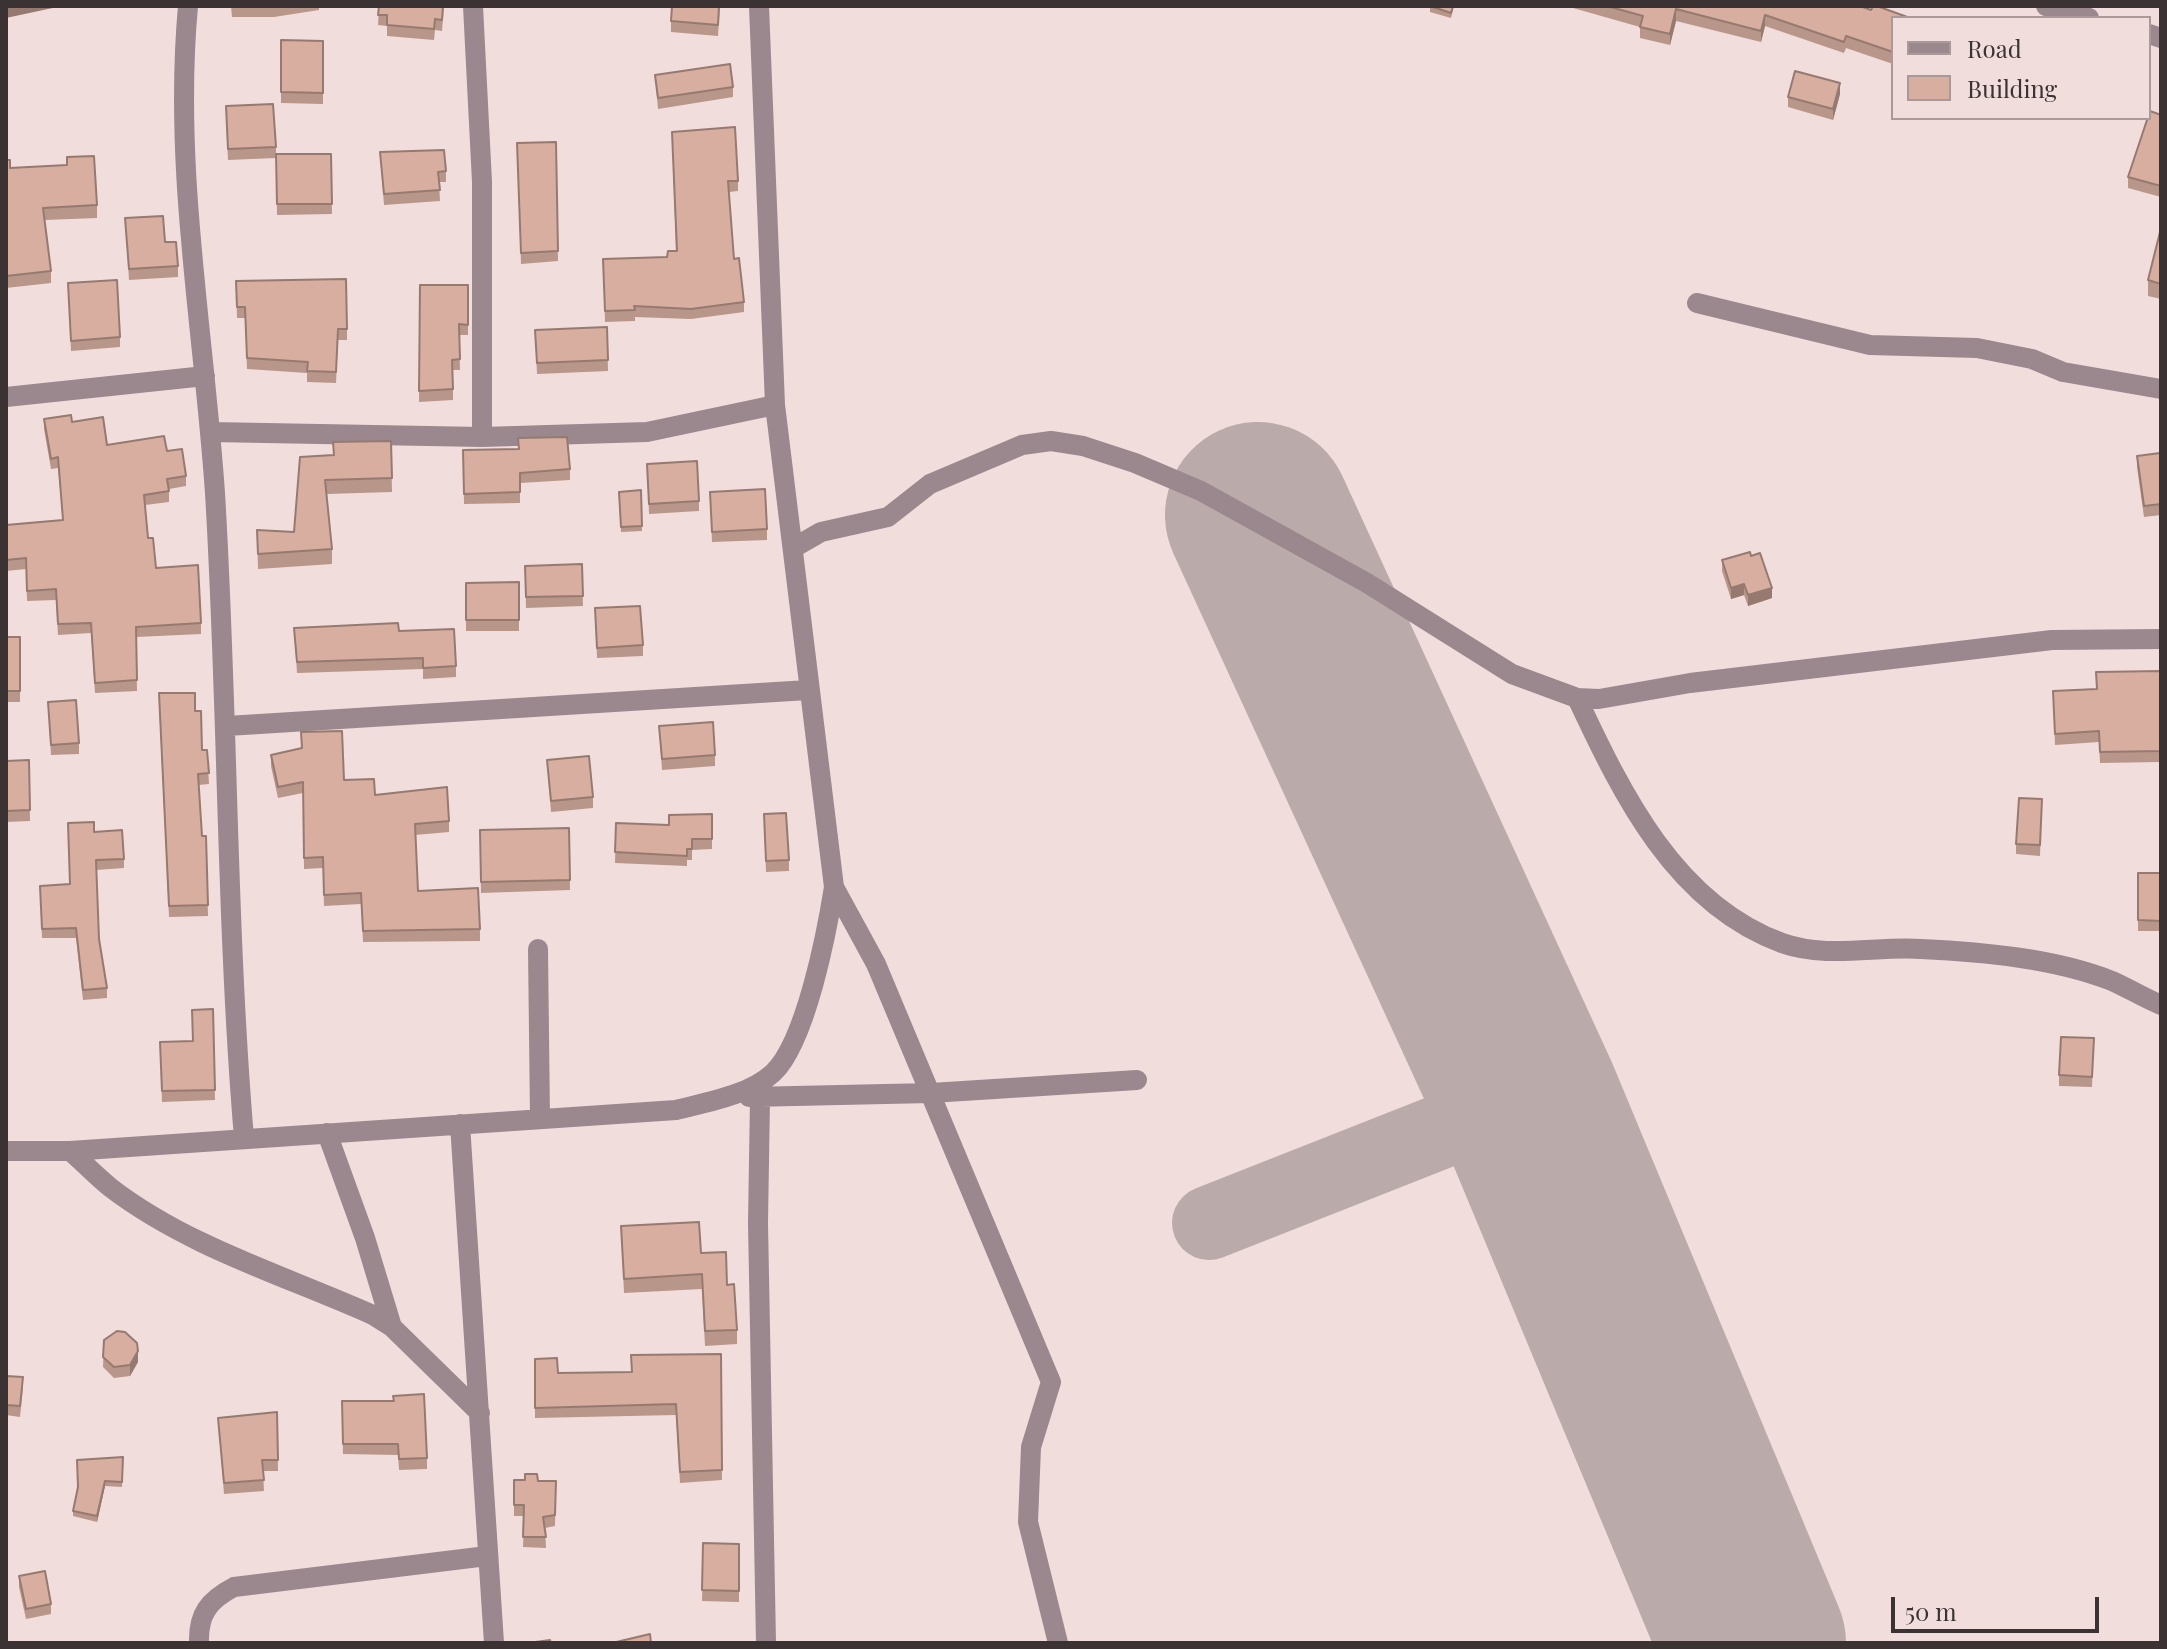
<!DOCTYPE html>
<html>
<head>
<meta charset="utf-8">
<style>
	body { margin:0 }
	#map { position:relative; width:2167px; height:1649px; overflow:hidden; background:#f2dddd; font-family:"Playfair Display",serif }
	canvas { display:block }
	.frame { position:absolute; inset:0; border:8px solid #3b3333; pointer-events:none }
	.legend { position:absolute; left:1891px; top:16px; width:260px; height:104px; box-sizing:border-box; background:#f2dddd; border:2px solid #a99999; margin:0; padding:10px 14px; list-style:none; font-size:24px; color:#3b3333 }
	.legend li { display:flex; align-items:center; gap:16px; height:40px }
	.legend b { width:40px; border:2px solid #a99999 }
	.scale { position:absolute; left:1891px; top:1597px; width:208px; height:36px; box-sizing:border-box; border:4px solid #3b3333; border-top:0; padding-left:10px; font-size:24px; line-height:28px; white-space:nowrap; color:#3b3333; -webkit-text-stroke:6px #f2dddd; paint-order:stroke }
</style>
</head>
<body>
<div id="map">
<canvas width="2167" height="1649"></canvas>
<div class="frame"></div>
<ul class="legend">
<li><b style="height:10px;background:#9a888e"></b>Road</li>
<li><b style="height:22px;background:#d7aea0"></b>Building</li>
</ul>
<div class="scale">50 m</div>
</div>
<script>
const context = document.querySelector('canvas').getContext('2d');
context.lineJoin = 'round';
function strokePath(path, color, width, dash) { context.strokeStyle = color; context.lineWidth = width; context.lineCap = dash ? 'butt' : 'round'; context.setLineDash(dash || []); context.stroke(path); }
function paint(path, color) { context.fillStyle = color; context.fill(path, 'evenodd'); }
const taxiway = new Path2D(`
	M 1209,1223 L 1526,1098`);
const runway = new Path2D(`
	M 1258,515 L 1526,1098 L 1753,1643`);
const minor = new Path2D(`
	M 188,6 C 173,169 204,331 215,493 C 228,708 226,924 244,1138
	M 473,6 L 482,182 L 482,437
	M 2046,6 L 2089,18
	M 2149,34 L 2161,38
	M 1697,303 L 1870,345 L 1977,348 L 2032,359 L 2063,372 L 2161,389
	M 6,397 L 205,376
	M 211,432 L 482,437 L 647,432 L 775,405
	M 795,547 L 821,532 L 888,517 L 930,484 L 1022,445 L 1051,441 L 1083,446 L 1135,463 L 1201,491 L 1367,583 L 1512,674 L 1577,698 L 1599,699 L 1690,683 L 2052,640 L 2161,639
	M 1577,698 C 1622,794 1675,904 1782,943 C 1827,959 1875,946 1921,949 C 1982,952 2054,958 2112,981 C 2128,988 2144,998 2161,1005
	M 227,726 L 808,690
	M 834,887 L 876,964 L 1051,1382 L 1031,1447 L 1028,1522 L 1058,1643
	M 538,949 L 540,1118
	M 749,1097 L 931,1093 L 1137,1080
	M 760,1099 L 758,1223 L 766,1643
	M 460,1124 L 494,1643
	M 327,1133 L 365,1238 L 392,1327
	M 6,1151 L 70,1151 L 676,1110 C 707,1102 749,1095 773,1073 C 806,1042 827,931 834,887 L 775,405 L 759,6
	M 70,1151 C 84,1163 97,1177 111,1188 C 188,1247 286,1276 373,1315 L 392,1327 L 480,1413
	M 199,1643 C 198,1614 209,1600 234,1587 L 487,1556`);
const wall = new Path2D(`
	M 231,6 L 319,6 L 319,10 L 274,17 L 232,17 Z
	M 379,6 L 444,6 L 442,31 L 435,30 L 434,40 L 387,36 L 387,26 L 378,25 Z
	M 720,6 L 718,36 L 671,32 L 671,21 Z
	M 1430,6 L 1454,6 L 1451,18 L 1430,12 Z
	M 1566,6 L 1860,6 L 1893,18 L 1893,64 L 1846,48 L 1844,53 L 1765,26 L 1761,42 L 1676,21 L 1670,45 L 1640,38 L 1640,27 Z
	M 281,40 L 323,41 L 323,104 L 281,103 Z
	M 655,75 L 733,87 L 733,97 L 658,109 Z
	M 1840,94 L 1833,120 L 1788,107 L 1788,97 Z
	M 2161,115 L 2161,197 L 2128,188 L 2128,177 Z
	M 226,117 L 276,147 L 276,158 L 228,160 Z
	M 672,132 L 738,181 L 738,191 L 729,192 L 734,259 L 744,302 L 744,312 L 691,319 L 635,317 L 635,321 L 605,322 L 603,259 L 667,257 L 676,251 Z
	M 556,142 L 558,261 L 521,264 L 517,143 Z
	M 380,152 L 446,171 L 446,182 L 439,182 L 440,201 L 384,205 Z
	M 276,154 L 331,154 L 332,214 L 277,215 Z
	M 6,160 L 10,168 L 97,205 L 97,218 L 45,220 L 51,271 L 51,283 L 6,288 Z
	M 125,218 L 165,242 L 178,266 L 178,277 L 129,280 Z
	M 2161,228 L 2161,299 L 2148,296 L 2148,280 Z
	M 236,281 L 347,329 L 347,340 L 338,340 L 336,383 L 307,382 L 307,373 L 247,369 L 245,318 L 237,318 Z
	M 68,283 L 120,337 L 120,347 L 71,351 Z
	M 420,285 L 468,285 L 468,335 L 459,335 L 460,370 L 453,370 L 453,400 L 419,402 Z
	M 607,327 L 608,371 L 537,374 L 535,330 Z
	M 44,419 L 72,422 L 107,445 L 167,451 L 186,476 L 186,486 L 169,489 L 169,502 L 145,505 L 148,538 L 156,568 L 201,623 L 201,634 L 136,637 L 137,691 L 95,693 L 91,633 L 58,635 L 56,600 L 27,601 L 26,569 L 6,571 L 6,525 L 63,520 L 58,468 L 51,469 L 44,429 Z
	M 518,438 L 570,469 L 570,480 L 520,483 L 520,503 L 464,504 L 463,450 L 518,449 Z
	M 391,441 L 392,492 L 327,494 L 332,549 L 332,564 L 258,569 L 257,530 L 294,532 L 333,455 Z
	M 2137,456 L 2161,463 L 2161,515 L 2144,517 L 2137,467 Z
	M 647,464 L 699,501 L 699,511 L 649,514 Z
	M 641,490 L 642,531 L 621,532 L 619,492 Z
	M 710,492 L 767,529 L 767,540 L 712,542 Z
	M 1751,556 L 1772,598 L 1748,606 L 1744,595 L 1731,599 L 1722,571 L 1722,560 Z
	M 582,564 L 583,606 L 526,608 L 525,566 Z
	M 519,582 L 519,631 L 466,631 L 466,583 Z
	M 595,608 L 643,645 L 643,656 L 597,658 Z
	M 294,628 L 399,631 L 456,666 L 456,677 L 423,679 L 423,669 L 297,673 Z
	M 6,637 L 20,637 L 20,702 L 6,702 Z
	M 2161,671 L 2161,762 L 2100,763 L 2099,742 L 2055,745 L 2053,691 L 2096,689 Z
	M 48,702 L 79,743 L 79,754 L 51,755 Z
	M 159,704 L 195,711 L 202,750 L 207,750 L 209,784 L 198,785 L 202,836 L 206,836 L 208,916 L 169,917 Z
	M 659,726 L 715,755 L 715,766 L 662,770 Z
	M 271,755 L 344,780 L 375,795 L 449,821 L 449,832 L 415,835 L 418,891 L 480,929 L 480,941 L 363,942 L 361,904 L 324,906 L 323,868 L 304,869 L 303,793 L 278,798 L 271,766 Z
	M 29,760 L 30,821 L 6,822 L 6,761 Z
	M 547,760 L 593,797 L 593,808 L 551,812 Z
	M 2042,799 L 2040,856 L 2016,854 L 2016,844 Z
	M 712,814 L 712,849 L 692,850 L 692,860 L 687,860 L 687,866 L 615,863 L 616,823 L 669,825 Z
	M 764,824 L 789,860 L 789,871 L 766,872 Z
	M 569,828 L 570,890 L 481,893 L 480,830 Z
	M 94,832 L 124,859 L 124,868 L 96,870 L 99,939 L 107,988 L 107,998 L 83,1000 L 76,938 L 42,938 L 40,886 L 69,884 Z
	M 2138,873 L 2161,873 L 2161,931 L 2138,931 Z
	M 213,1009 L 215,1100 L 162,1102 L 160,1042 L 192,1041 Z
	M 2094,1038 L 2092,1087 L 2059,1086 L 2059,1075 Z
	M 621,1226 L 701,1253 L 727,1285 L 737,1330 L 737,1344 L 705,1346 L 702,1289 L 624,1293 Z
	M 104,1340 L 138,1362 L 130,1376 L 114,1378 L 103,1367 Z
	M 721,1354 L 722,1480 L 680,1483 L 676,1415 L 535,1418 L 535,1359 L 558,1373 L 632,1372 Z
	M 6,1376 L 23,1388 L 20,1417 L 6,1415 Z
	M 342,1401 L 427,1458 L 427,1469 L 399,1470 L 398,1455 L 343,1454 Z
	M 277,1412 L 278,1471 L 263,1471 L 264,1491 L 224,1494 L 218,1418 Z
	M 123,1457 L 122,1487 L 105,1486 L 97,1522 L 73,1516 L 73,1511 Z
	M 514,1480 L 556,1481 L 555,1526 L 545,1528 L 546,1548 L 523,1547 L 524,1516 L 514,1516 Z
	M 703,1543 L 739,1544 L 739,1602 L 702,1601 Z
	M 19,1576 L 51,1604 L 51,1614 L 26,1619 L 19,1587 Z`);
const shadedWall = new Path2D(`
	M 6,6 L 62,6 L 6,18 Z
	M 1676,9 L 1676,21 L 1670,45 L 1670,34 Z
	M 1765,15 L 1765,26 L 1761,42 L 1761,31 Z
	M 1840,83 L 1840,94 L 1833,120 L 1833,109 Z
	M 1744,584 L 1744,595 L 1731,599 L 1731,588 Z
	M 1772,588 L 1772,598 L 1748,606 L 1748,595 Z
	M 138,1351 L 138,1362 L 130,1376 L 130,1365 Z
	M 105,1481 L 105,1486 L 97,1522 L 97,1516 Z`);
const building = new Path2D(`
	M 379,6 L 443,6 L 442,20 L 435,19 L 434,29 L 387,25 L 387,15 L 378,15 Z
	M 672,6 L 719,6 L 718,25 L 671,21 Z
	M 1430,6 L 1453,6 L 1451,13 Z
	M 1607,6 L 1860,6 L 1871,10 L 1873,6 L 1877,6 L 1910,18 L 1893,18 L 1893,52 L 1846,36 L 1844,42 L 1765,15 L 1761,31 L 1676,9 L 1670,34 L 1640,27 L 1643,16 Z
	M 281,40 L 323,41 L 323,93 L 281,92 Z
	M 730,64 L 733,87 L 658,98 L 655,75 Z
	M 1795,71 L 1840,83 L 1833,109 L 1788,97 Z
	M 273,104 L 276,147 L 228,149 L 226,106 Z
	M 2150,111 L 2161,115 L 2161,186 L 2128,177 Z
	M 735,127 L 738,181 L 728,181 L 734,259 L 739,258 L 744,302 L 691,309 L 634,306 L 635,310 L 605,311 L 603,259 L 667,257 L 668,251 L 677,251 L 672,132 Z
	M 556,142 L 558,251 L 521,253 L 517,143 Z
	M 444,150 L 446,171 L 438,172 L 440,190 L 384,194 L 380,152 Z
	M 276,154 L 331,154 L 332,204 L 277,204 Z
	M 94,156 L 97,205 L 43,208 L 51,271 L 6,276 L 6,160 L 10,160 L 10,168 L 67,165 L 67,157 Z
	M 163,216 L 165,242 L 176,242 L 178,266 L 129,269 L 125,218 Z
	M 2161,228 L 2161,284 L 2148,280 Z
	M 346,279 L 347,329 L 338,329 L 336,372 L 307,371 L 308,362 L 247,358 L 245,307 L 237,307 L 236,281 Z
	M 117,280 L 120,337 L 71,341 L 68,283 Z
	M 420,285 L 468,285 L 468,325 L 459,324 L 460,359 L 452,360 L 453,389 L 419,391 Z
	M 607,327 L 608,360 L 537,363 L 535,330 Z
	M 71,415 L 72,422 L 103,417 L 107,445 L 164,436 L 167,451 L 182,449 L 186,476 L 167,479 L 169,491 L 144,495 L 148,538 L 153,538 L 156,568 L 198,565 L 201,623 L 136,627 L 137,680 L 95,683 L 91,623 L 58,624 L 56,589 L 27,591 L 26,558 L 6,560 L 6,525 L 63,520 L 58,457 L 51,459 L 44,419 Z
	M 567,437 L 570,469 L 520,473 L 520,492 L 464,494 L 463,450 L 519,449 L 518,438 Z
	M 391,441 L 392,478 L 325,480 L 332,549 L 258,554 L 257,530 L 294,532 L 300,457 L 334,455 L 333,442 Z
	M 2160,453 L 2161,463 L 2161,504 L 2144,506 L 2137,456 Z
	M 697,461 L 699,501 L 649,504 L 647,464 Z
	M 765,489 L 767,529 L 712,532 L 710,492 Z
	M 641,490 L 642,526 L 621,527 L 619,492 Z
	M 1750,552 L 1751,556 L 1760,553 L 1772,588 L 1748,595 L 1744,584 L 1731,588 L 1722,560 Z
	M 582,564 L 583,596 L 526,597 L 525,566 Z
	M 519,582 L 519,620 L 466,620 L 466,583 Z
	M 640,606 L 643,645 L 597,648 L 595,608 Z
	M 398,623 L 399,631 L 454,629 L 456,666 L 423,668 L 423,658 L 297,662 L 294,628 Z
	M 6,637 L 20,637 L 20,691 L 6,691 Z
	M 2161,671 L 2161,751 L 2100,752 L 2099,731 L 2055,734 L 2053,691 L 2097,689 L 2096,672 Z
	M 159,693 L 195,693 L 195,711 L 201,711 L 202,750 L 207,750 L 209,773 L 198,774 L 202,836 L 206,836 L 208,905 L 169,906 Z
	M 76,700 L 79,743 L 51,745 L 48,702 Z
	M 713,722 L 715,755 L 662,759 L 659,726 Z
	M 342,731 L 344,780 L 374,779 L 375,795 L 447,787 L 449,821 L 415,824 L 418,891 L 478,888 L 480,929 L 363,931 L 361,893 L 324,895 L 323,857 L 304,858 L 303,782 L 278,787 L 271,755 L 302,748 L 301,732 Z
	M 589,756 L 593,797 L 551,801 L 547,760 Z
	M 29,760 L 30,810 L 6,811 L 6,761 Z
	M 2019,798 L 2042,799 L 2040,845 L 2016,844 Z
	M 786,813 L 789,860 L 766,861 L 764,814 Z
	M 712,814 L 712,839 L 692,839 L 692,849 L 687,849 L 687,856 L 615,852 L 616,823 L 669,825 L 669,815 Z
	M 94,822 L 94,832 L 122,830 L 124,859 L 96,860 L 99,939 L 107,988 L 83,990 L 76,928 L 42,929 L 40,886 L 70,884 L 68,823 Z
	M 569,828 L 570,880 L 481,882 L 480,830 Z
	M 2138,873 L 2161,873 L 2161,921 L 2138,920 Z
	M 213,1009 L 215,1090 L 162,1091 L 160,1042 L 193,1041 L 192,1010 Z
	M 2061,1037 L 2094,1038 L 2092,1077 L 2059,1075 Z
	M 699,1222 L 701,1253 L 726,1252 L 727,1285 L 734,1284 L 737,1330 L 705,1331 L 702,1274 L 624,1279 L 621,1226 Z
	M 117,1331 L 125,1332 L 137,1343 L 138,1351 L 130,1365 L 114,1367 L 103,1357 L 104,1340 Z
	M 721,1354 L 722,1470 L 680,1472 L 676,1404 L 535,1408 L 535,1359 L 557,1358 L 558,1373 L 632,1372 L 631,1355 Z
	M 6,1376 L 23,1377 L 20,1406 L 6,1405 Z
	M 424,1394 L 427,1458 L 399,1459 L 398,1444 L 343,1444 L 342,1401 L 394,1401 L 393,1396 Z
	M 277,1412 L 278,1460 L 262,1460 L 264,1480 L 224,1483 L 218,1418 Z
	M 123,1457 L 122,1482 L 105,1481 L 97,1516 L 73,1511 L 78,1487 L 77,1460 Z
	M 525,1474 L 537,1474 L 538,1481 L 556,1481 L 555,1515 L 543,1517 L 546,1537 L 523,1537 L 524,1505 L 514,1505 L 514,1480 L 525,1480 Z
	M 703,1543 L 739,1544 L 739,1591 L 702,1590 Z
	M 45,1571 L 51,1604 L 26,1609 L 19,1576 Z
	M 650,1634 L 651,1643 L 612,1643 Z
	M 550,1640 L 551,1643 L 528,1643 Z`);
strokePath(taxiway, '#baaaaa', 74);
strokePath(runway, '#baaaaa', 186);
strokePath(minor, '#9a888e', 20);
paint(wall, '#b9968a');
paint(shadedWall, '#967a70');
paint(building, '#d7aea0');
strokePath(building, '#967a70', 2);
</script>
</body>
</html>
